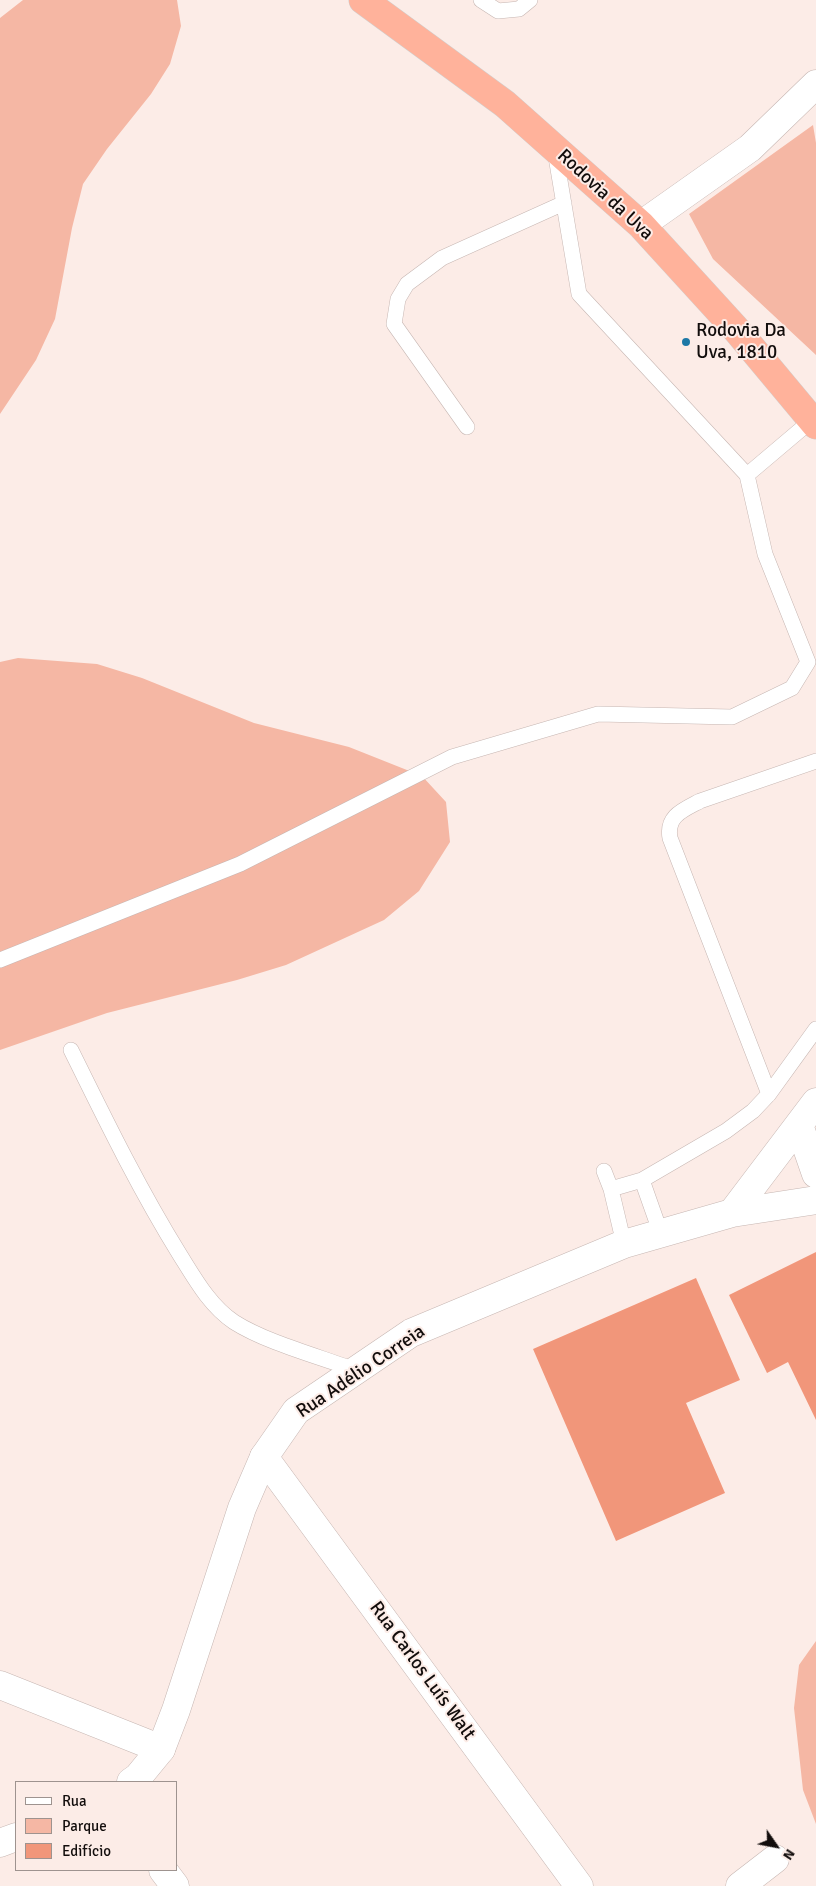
<!DOCTYPE html>
<html>
<head>
<meta charset="utf-8">
<style>
	body { margin:0 }
	#map { position:relative; width:816px; height:1886px; overflow:hidden; background:#fcece7; font-family:Signika,sans-serif }
	canvas { display:block }
	.legend { position:absolute; left:15px; top:1781px; width:162px; height:90px; box-sizing:border-box; background:#fcece7; border:1px solid #9e938f; margin:0; padding:6px 9px; list-style:none; font-size:15px; color:#120d0c }
	.legend li { display:flex; align-items:center; gap:10px; height:25px }
	.legend b { width:25px; border:1px solid #9e938f }
	.north { position:absolute; left:751px; top:1821px; width:50px; height:50px; -webkit-text-stroke:4px #fcece7; paint-order:stroke; rotate:123deg; font-size:14px; font-weight:700; line-height:20px; text-align:center; color:#120d0c }
	.north::after { content:''; display:block; margin:auto; width:18px; height:22px; background:#120d0c; clip-path:polygon(50% 0,100% 100%,50% 72%,0 100%) }
</style>
</head>
<body>
<div id="map">
<canvas width="816" height="1886"></canvas>
<ul class="legend">
<li><b style="height:6px;background:#fff"></b>Rua</li>
<li><b style="height:14px;background:#f5b7a4"></b>Parque</li>
<li><b style="height:14px;background:#f1967a"></b>Edifício</li>
</ul>
<div class="north">N</div>
</div>
<script>
const context = document.querySelector('canvas').getContext('2d');
context.lineJoin = 'round';
function paint(path, color) { context.fillStyle = color; context.fill(path, 'evenodd'); }
function strokePath(path, color, width, dash) { context.strokeStyle = color; context.lineWidth = width; context.lineCap = dash ? 'butt' : 'round'; context.setLineDash(dash || []); context.stroke(path); }
function drawText(font, color, halo, rows, align = 'center') {
  context.font = font + ' Signika,sans-serif'; context.lineWidth = 4; context.setLineDash([]); context.textBaseline = 'middle'; context.strokeStyle = halo; context.fillStyle = color; for (const [text, x, y, turn = 0] of rows) {
    context.save(); context.translate(x, y); context.rotate((+turn || 0) * Math.PI / 180); context.textAlign = isNaN(turn) ? turn : align; if (halo) context.strokeText(text, 0, 0); context.fillText(text, 0, 0); context.restore();
  }
}
const green = new Path2D(`
	M 23,0 L 177,0 L 181,26 L 170,64 L 151,94 L 107,149 L 83,184 L 72,228 L 55,319 L 36,360 L 0,414 L 0,18 Z
	M 813,125 L 816,143 L 816,355 L 713,259 L 689,214 Z
	M 18,658 L 97,664 L 142,678 L 254,723 L 349,747 L 422,776 L 446,802 L 450,842 L 419,891 L 384,920 L 286,965 L 237,980 L 107,1013 L 0,1050 L 0,662 Z
	M 816,1641 L 816,1824 L 803,1790 L 794,1708 L 799,1665 Z`);
const building = new Path2D(`
	M 816,1252 L 816,1420 L 788,1362 L 767,1373 L 729,1295 Z
	M 696,1278 L 740,1380 L 686,1403 L 725,1493 L 616,1541 L 533,1349 Z`);
const lane = new Path2D(`
	M 481,0 L 498,11 L 519,9 L 530,0
	M 555,151 L 579,294 L 747,475
	M 467,427 L 394,324 L 398,299 L 407,284 L 442,258 L 564,203
	M 0,960 L 240,864 L 452,757 L 598,714 L 732,717 L 792,688 L 808,662 L 765,554 L 747,475 L 812,420
	M 71,1050 C 105,1119 139,1189 180,1255 C 195,1279 210,1306 234,1322 C 267,1343 321,1357 358,1371
	M 769,1094 L 670,838 C 666,816 683,810 700,801 L 816,761
	M 604,1171 L 611,1189 L 624,1244
	M 642,1180 L 661,1234
	M 611,1189 L 642,1180 L 726,1131 L 753,1111 L 769,1094 L 816,1029`);
const street = new Path2D(`
	M 264,1457 L 579,1886
	M 0,1685 L 161,1749
	M 163,1870 L 175,1886
	M 740,1886 L 775,1859`);
const secondary = new Path2D(`
	M 641,225 L 750,148 L 816,84
	M 799,1125 L 816,1174
	M 732,1213 L 816,1102
	M 131,1782 L 138,1777 L 161,1749 L 176,1710 L 242,1508 L 264,1457 L 296,1411 L 411,1333 L 624,1244 L 732,1213 L 816,1200
	M 0,1843 L 16,1837`);
const highway = new Path2D(`
	M 363,0 L 505,104 L 641,225 L 735,328 L 816,425`);
const markers = [
	[686,342,5,"#1d78a6"]
];
const streetNames = [
	["Rodovia da Uva",605,195,43],
	["Rua Adélio Correia",361,1372,-34],
	["Rua Carlos Luís Walt",422,1671,54]
];
const poiNames = [
	["Rodovia Da",696,331],
	["Uva, 1810",696,353]
];
paint(green, '#f5b7a4');
paint(building, '#f1967a');
strokePath(lane, '#c6b6b2', 16);
strokePath(street, '#c6b6b2', 29);
strokePath(secondary, '#c6b6b2', 29);
strokePath(highway, '#d0cfce', 29);
strokePath(lane, '#fff', 15);
strokePath(street, '#fff', 28);
strokePath(secondary, '#fff', 28);
strokePath(highway, '#ffb29b', 28);
for (const [x, y, r, color] of markers) { const dot = new Path2D(); dot.arc(x, y, r, 0, 2 * Math.PI); context.fillStyle = color; context.fill(dot); strokePath(dot, '#fcece7', 2); }
drawText('19px', '#120d0c', '#fcece7', streetNames);
drawText('19px', '#120d0c', '#fcece7', poiNames, 'left');
</script>
</body>
</html>
